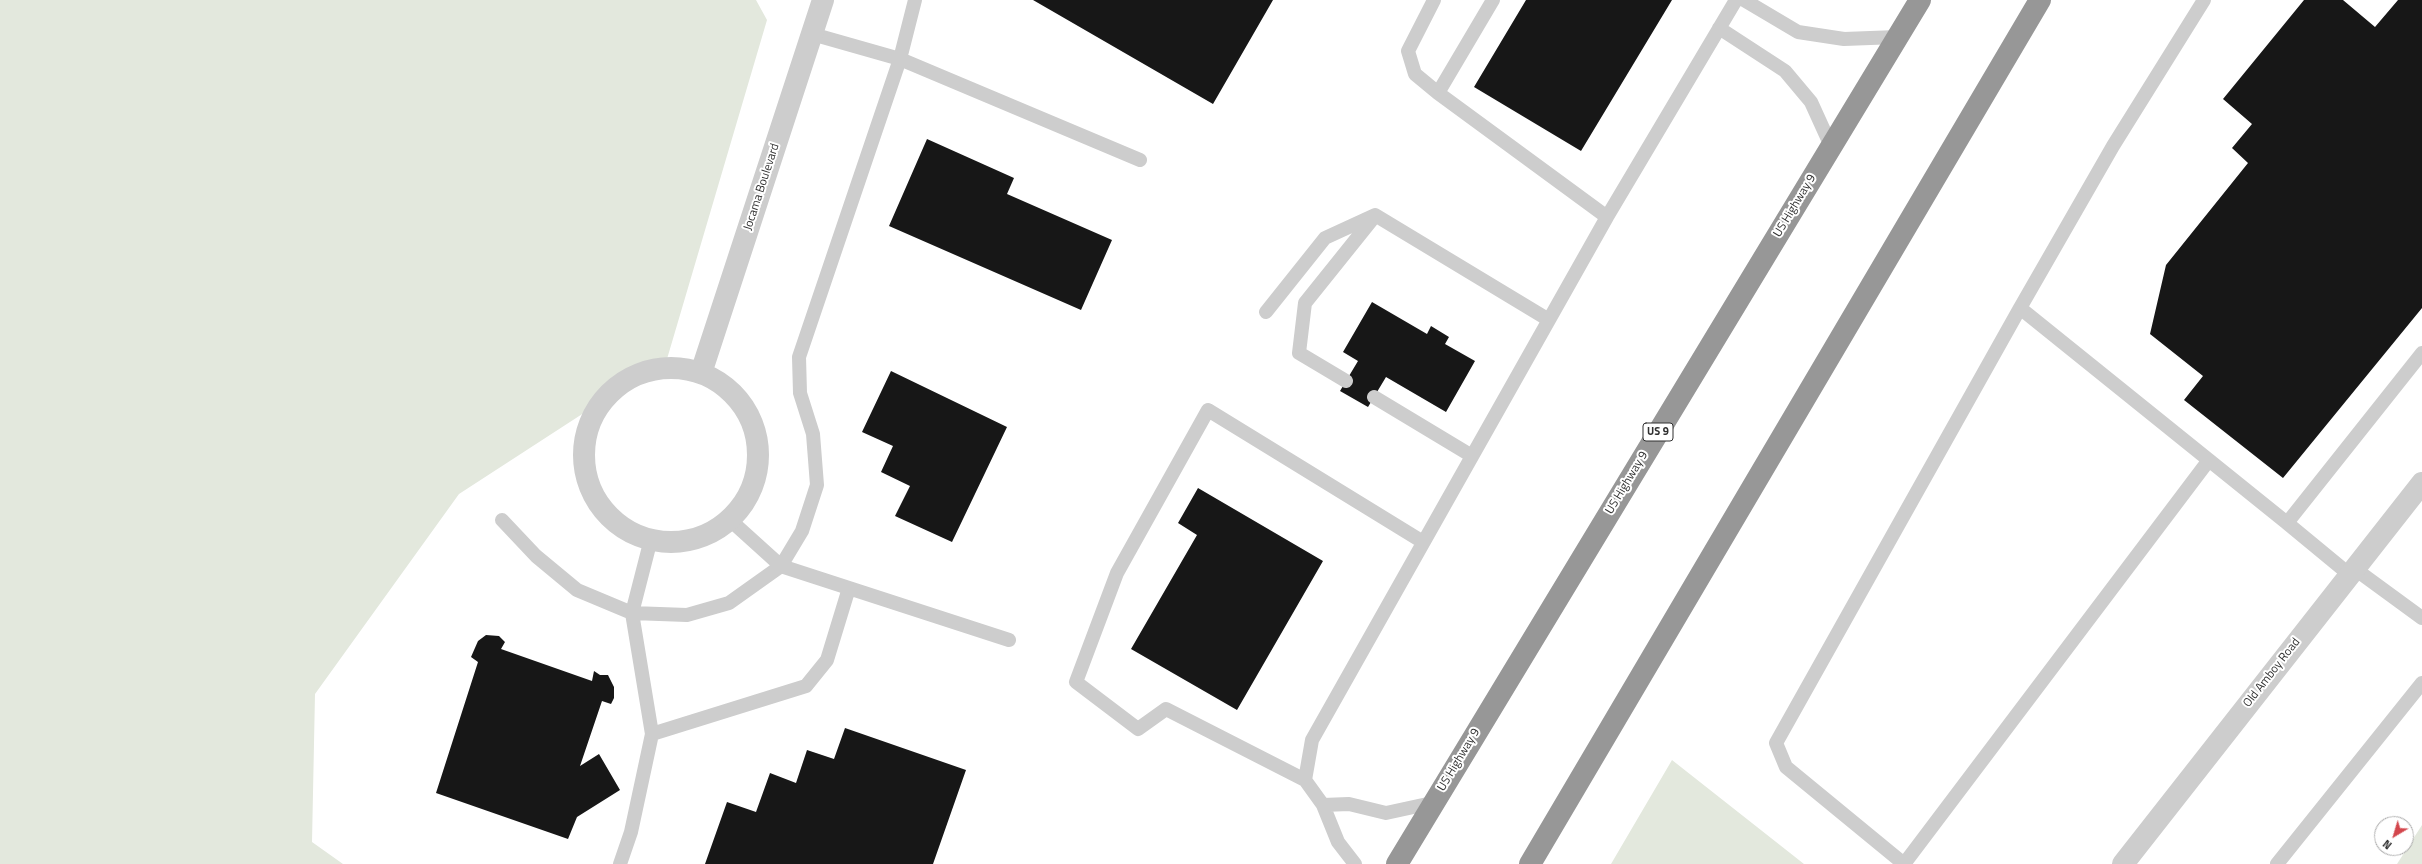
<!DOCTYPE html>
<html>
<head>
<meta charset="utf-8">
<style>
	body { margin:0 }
	#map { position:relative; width:2422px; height:864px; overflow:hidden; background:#fff; font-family:"Titillium Web",sans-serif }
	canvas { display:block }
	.north { position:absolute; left:2374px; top:816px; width:40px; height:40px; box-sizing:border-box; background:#fff; border:1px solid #acacac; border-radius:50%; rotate:218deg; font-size:11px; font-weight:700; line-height:16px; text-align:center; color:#303030 }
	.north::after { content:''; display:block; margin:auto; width:14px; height:18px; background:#d3464c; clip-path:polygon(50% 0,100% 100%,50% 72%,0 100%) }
</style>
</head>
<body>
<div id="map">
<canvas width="2422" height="864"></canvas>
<div class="north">N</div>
</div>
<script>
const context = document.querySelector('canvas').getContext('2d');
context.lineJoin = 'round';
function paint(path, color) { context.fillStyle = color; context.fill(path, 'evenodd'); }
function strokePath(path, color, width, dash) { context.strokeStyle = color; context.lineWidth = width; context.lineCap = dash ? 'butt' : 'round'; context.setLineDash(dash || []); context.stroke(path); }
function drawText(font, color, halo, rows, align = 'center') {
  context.font = font + ' "Titillium Web",sans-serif'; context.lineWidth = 4; context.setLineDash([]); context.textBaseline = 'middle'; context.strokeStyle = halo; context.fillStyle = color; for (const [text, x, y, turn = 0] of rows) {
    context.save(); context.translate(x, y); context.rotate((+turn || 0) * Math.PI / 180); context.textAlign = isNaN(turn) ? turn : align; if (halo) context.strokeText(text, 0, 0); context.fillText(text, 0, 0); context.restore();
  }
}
const green = new Path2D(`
	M 0,0 L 756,0 L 767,20 L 667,359 L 459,494 L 315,694 L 312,842 L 343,864 L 0,864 Z
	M 1672,760 L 1804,864 L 1611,864 Z
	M 2422,825 L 2422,864 L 2397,864 Z`);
const building = new Path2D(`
	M 1033,0 L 1273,0 L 1213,104 Z
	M 1526,0 L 1672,0 L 1581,151 L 1474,87 Z
	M 2304,0 L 2343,0 L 2375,27 L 2398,0 L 2422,0 L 2422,308 L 2283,478 L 2184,400 L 2203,376 L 2150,334 L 2166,265 L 2248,163 L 2232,148 L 2252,124 L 2223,99 Z
	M 927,139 L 1014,178 L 1007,194 L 1112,240 L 1081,310 L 889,226 Z
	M 1372,302 L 1427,334 L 1431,326 L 1449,337 L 1445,344 L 1475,361 L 1446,412 L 1386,377 L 1368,407 L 1340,391 L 1358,361 L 1343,352 Z
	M 891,371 L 1007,427 L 952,542 L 895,516 L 910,486 L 881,472 L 893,446 L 862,432 Z
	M 1198,488 L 1323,561 L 1237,710 L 1131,649 L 1197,535 L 1178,523 Z
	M 486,635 L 499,636 L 505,642 L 501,649 L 592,681 L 594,671 L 600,675 L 608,675 L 614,687 L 614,698 L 611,704 L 602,701 L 580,766 L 599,754 L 620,790 L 577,817 L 568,839 L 436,793 L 478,662 L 471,657 L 478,641 Z
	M 845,728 L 966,770 L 933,864 L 705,864 L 727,802 L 756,812 L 770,773 L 796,783 L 807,750 L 834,759 Z`);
const lane = new Path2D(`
	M 1434,0 L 1408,51 L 1415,74 L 1438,93 L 1607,217
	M 1744,0 L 1798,32 L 1844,39 L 1897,37
	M 2204,0 L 2113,146 L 2020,308 L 2287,523 L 2422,353
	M 1719,28 L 1785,71 L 1811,102 L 1831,146
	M 812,34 L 900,59 L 1140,160
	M 1438,93 L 1493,0
	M 1266,312 L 1325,238 L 1375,215 L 1549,320
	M 1346,381 L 1299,353 L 1305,303 L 1374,217
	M 1374,397 L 1472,456
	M 729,519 L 781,566 L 1009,640
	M 502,520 L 536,556 L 577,590 L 632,613 L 687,615 L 729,603 L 781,566 L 802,531 L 817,485 L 813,434 L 800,393 L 799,357 L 900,59 L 915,0
	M 2287,523 L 2350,575
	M 651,539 L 632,613 L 652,734 L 806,686 L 827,660 L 849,588
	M 2355,569 L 2422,618
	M 1305,780 L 1166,709 L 1138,729 L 1076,682 L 1117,573 L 1208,410 L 1423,542
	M 1323,805 L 1349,804 L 1386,813 L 1432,803
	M 620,864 L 631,832 L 652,734
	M 1355,864 L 1338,842 L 1323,805 L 1305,780 L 1312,740 L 1607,217 L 1736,0
	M 1904,864 L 1786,767 L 1776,743 L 2020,308
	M 1904,864 L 2209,460
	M 2277,864 L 2422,683`);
const street = new Path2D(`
	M584 455a87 87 0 1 1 174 0a87 87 0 1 1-174 0Z
	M 701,373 L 823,0
	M 2123,864 L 2422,483`);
const highway = new Path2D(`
	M 1397,864 L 1920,0
	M 1530,864 L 2040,0`);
const shields = [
	[1658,432,30]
];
const shieldNames = [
	["US 9",1658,432]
];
const streetNames = [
	["Jocama Boulevard",762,187,-72],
	["US Highway 9",1795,206,-59],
	["US Highway 9",1627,483,-59],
	["Old Amboy Road",2272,673,-52],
	["US Highway 9",1459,760,-59]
];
paint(green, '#e3e8dd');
paint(building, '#171717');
strokePath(lane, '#cdcdcd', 14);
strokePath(street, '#cdcdcd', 22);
strokePath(highway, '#979797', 22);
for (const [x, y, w] of shields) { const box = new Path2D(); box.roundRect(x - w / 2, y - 9, w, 18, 3); context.fillStyle = '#fff'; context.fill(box); strokePath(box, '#303030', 1); }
drawText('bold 11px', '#303030', null, shieldNames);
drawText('12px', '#303030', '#fff', streetNames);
</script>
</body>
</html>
